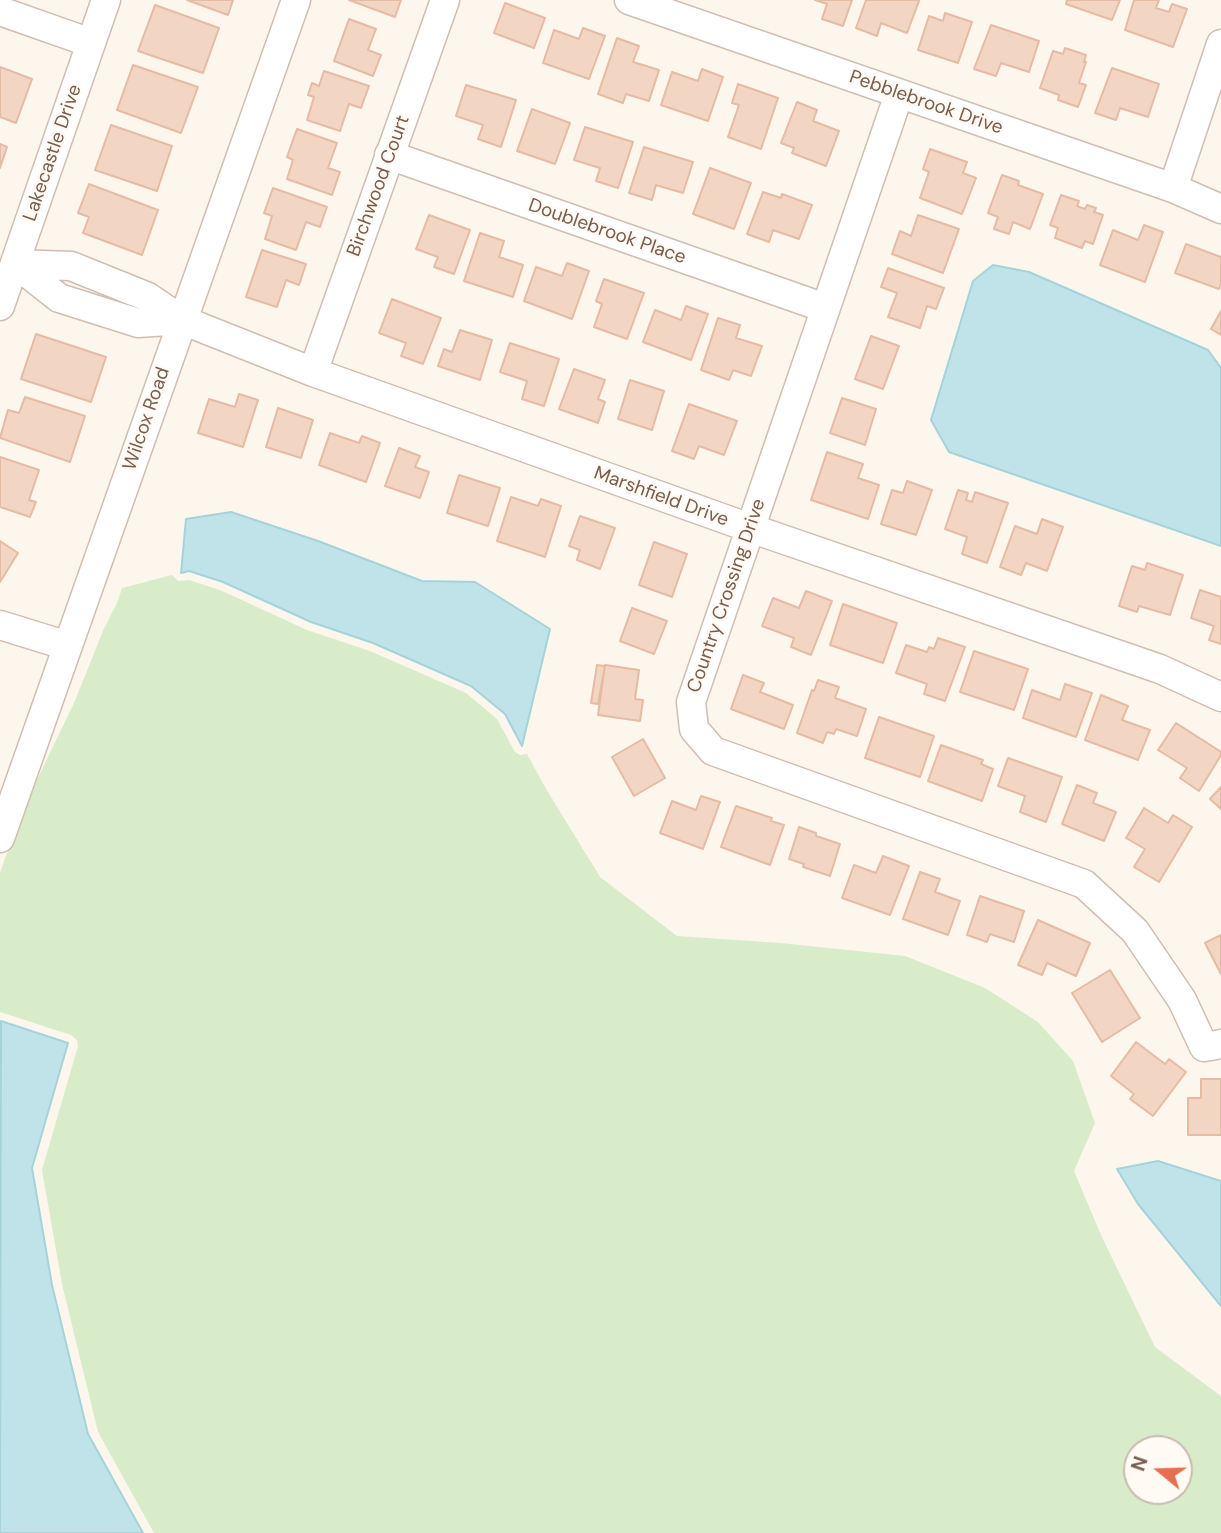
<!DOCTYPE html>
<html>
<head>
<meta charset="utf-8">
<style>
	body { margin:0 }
	#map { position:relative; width:1221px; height:1533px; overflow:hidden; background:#fdf6ec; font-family:"DM Sans",sans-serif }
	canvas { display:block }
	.north { position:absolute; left:1123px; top:1435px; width:70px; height:70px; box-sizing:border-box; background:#fffaf3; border:2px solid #cabbb1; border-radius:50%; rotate:289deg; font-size:19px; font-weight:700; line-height:28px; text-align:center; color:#7a5c4d }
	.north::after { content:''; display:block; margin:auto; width:24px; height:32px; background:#e76f51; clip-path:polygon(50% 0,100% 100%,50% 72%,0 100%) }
</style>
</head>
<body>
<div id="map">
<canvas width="1221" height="1533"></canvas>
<div class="north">N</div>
</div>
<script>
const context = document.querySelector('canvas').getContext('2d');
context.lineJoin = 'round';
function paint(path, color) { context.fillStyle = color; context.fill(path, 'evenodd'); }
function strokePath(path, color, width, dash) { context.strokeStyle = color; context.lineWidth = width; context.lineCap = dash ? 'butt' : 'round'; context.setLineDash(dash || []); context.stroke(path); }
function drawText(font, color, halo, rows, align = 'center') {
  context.font = font + ' "DM Sans",sans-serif'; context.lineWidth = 5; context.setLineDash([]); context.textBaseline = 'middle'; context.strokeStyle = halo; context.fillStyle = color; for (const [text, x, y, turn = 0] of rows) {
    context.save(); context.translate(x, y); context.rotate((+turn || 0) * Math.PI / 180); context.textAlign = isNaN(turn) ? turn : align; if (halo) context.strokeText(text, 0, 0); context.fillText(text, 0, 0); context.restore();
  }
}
const green = new Path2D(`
	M 172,575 L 178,581 L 189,580 L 220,590 L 307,630 L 370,651 L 466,693 L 497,719 L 515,752 L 520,755 L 527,754 L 545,787 L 600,877 L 677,936 L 781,943 L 905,956 L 985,988 L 1038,1022 L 1073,1061 L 1095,1123 L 1074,1171 L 1101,1235 L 1155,1347 L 1221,1396 L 1221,1533 L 154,1533 L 98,1432 L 62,1284 L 42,1170 L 78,1046 L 77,1040 L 71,1035 L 0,1012 L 0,873 L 21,813 L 74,703 L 103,631 L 117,603 L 122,588 ZM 1137,1449 L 1179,1449 L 1179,1491 L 1137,1491 Z`);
const water = new Path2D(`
	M 993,265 L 1029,272 L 1208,350 L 1221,368 L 1221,546 L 949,452 L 931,420 L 973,281 Z
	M 231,512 L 318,541 L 422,581 L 475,582 L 550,629 L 522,746 L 505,714 L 471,686 L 373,643 L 311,622 L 223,582 L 189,571 L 181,573 L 186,519 Z
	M 1,1021 L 68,1043 L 32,1168 L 52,1285 L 88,1434 L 143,1533 L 0,1533 Z
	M 1158,1161 L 1221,1181 L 1221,1306 L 1138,1204 L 1117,1169 Z`);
const building = new Path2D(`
	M 187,0 L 233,0 L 228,15 Z
	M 349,0 L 401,0 L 395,17 Z
	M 815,0 L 852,0 L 843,26 L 822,19 L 827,4 Z
	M 866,0 L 917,0 L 919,1 L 907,33 L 881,23 L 877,36 L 856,28 Z
	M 1067,0 L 1120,0 L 1112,20 L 1066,4 Z
	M 1134,0 L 1159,0 L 1156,8 L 1169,12 L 1172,4 L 1187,9 L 1173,47 L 1125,30 Z
	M 505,3 L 545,18 L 534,48 L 494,33 Z
	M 155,5 L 219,28 L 203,73 L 138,51 Z
	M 945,13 L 972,22 L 958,63 L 918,50 L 929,16 L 943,21 Z
	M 349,19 L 376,29 L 368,50 L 381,55 L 373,76 L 334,61 Z
	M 991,25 L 1039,41 L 1029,72 L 1001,63 L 996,76 L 974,69 Z
	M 583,28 L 605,36 L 589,79 L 543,63 L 554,30 L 579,39 Z
	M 617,38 L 639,46 L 633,62 L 659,70 L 649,101 L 626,94 L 623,103 L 598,94 Z
	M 1065,48 L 1086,55 L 1084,62 L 1086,62 L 1079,83 L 1086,85 L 1078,107 L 1058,100 L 1059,95 L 1040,88 L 1053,51 L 1063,54 Z
	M 133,65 L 198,87 L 181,133 L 117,110 Z
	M 0,67 L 32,79 L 16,123 L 0,117 Z
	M 1112,68 L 1159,84 L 1148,117 L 1120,108 L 1116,120 L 1095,113 Z
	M 702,69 L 723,77 L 708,121 L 661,105 L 672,72 L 698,81 Z
	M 324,71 L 369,86 L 361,108 L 349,104 L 340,131 L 307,120 L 314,97 L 308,95 L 312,83 L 319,86 Z
	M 738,84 L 778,98 L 761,149 L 728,137 L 739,105 L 732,103 Z
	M 466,85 L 516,100 L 501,147 L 478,139 L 483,125 L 456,116 Z
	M 797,102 L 817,110 L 813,121 L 839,131 L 826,166 L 792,153 L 794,148 L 781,143 Z
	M 532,109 L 570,123 L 555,164 L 517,151 Z
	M 111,125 L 172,146 L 157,191 L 95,170 Z
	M 585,127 L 633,142 L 618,188 L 596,181 L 600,168 L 574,160 Z
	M 297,129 L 337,143 L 328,168 L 340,172 L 332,195 L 287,179 L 293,160 L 287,157 Z
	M 0,144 L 7,147 L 0,168 Z
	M 644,147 L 693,162 L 683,193 L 656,185 L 652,200 L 629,193 Z
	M 930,149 L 967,162 L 963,173 L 976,178 L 962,214 L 920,198 L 929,172 L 923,169 Z
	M 710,168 L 751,183 L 734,229 L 693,214 Z
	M 1002,175 L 1019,181 L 1018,185 L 1043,194 L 1030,229 L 1013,222 L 1009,234 L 994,229 L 998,217 L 988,213 Z
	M 89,184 L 158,210 L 142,255 L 83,233 L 89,217 L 78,213 Z
	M 273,188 L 327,207 L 320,227 L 306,222 L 296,250 L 265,239 L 272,216 L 264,213 Z
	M 763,192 L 781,198 L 782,194 L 812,205 L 799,239 L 773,230 L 769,242 L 747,234 Z
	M 1061,195 L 1079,201 L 1077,206 L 1085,209 L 1087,205 L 1096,208 L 1094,212 L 1103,215 L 1093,244 L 1085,241 L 1082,248 L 1055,238 L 1058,228 L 1050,225 Z
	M 429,215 L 470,230 L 454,274 L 434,267 L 438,257 L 416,249 Z
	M 918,215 L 959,229 L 943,273 L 892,254 L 900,231 L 911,236 Z
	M 1144,225 L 1163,232 L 1145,282 L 1100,265 L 1113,230 L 1138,240 Z
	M 480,233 L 504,241 L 499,257 L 523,265 L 513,297 L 464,281 Z
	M 1186,244 L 1221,257 L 1221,284 L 1219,289 L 1175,273 Z
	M 262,250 L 306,264 L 299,285 L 286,280 L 277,307 L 246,297 Z
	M 567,263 L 589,271 L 572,319 L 524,301 L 536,267 L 562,276 Z
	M 888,268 L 944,288 L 936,309 L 927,306 L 920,328 L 888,317 L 897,293 L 881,287 Z
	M 604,279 L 644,293 L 627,339 L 594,327 L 602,304 L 596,301 Z
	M 392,299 L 441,318 L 423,364 L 401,356 L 406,343 L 379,333 Z
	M 686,306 L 708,314 L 691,360 L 643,342 L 655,310 L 681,320 Z
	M 1221,311 L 1221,335 L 1211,329 Z
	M 718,318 L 740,325 L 736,338 L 762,346 L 751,376 L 733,370 L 729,380 L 701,370 Z
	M 460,330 L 492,340 L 480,380 L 438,366 L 444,349 L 452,352 Z
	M 36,334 L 106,357 L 91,402 L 21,379 Z
	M 871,336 L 899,346 L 883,389 L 855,379 Z
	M 510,343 L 559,359 L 544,406 L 522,399 L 527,381 L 500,372 Z
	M 574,369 L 605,380 L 598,399 L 605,402 L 598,423 L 559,409 Z
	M 630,380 L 664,391 L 652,430 L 618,419 Z
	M 239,394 L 258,400 L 243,447 L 198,433 L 209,399 L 235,407 Z
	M 25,397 L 85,416 L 70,462 L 0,438 L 8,410 L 19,413 Z
	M 842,398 L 876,409 L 865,445 L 830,433 Z
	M 689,404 L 737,421 L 724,455 L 699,446 L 694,459 L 672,451 Z
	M 278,408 L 313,420 L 301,458 L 266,447 Z
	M 330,433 L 359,443 L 362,436 L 380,443 L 366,482 L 319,465 Z
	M 399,448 L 420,456 L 415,467 L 429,472 L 420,498 L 385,486 Z
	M 827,452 L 863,464 L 858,478 L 879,485 L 868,519 L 811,500 Z
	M 0,457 L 39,470 L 29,500 L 36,502 L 30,517 L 0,507 Z
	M 459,475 L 500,488 L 488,526 L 447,513 Z
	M 907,481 L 932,490 L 916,535 L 881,524 L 892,490 L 903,493 Z
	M 958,490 L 968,493 L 966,500 L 972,502 L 975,492 L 1008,503 L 987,563 L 962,554 L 967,537 L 945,529 Z
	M 511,497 L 538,506 L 541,499 L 561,506 L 545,557 L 497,541 Z
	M 580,516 L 615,528 L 600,569 L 577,560 L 580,550 L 569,546 Z
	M 1042,519 L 1063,527 L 1047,571 L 1026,563 L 1021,575 L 1000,567 L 1015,526 L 1037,534 Z
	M 0,541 L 18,553 L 0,582 Z
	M 654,542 L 687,554 L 672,597 L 639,585 Z
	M 1147,563 L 1183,575 L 1170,615 L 1139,606 L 1137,612 L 1119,606 L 1132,566 L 1145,570 Z
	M 1200,590 L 1221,597 L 1221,644 L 1209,640 L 1214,626 L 1191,618 Z
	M 806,591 L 832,601 L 811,655 L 791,647 L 794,638 L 762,626 L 773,598 L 799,608 Z
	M 843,604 L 897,623 L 883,663 L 830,645 Z
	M 632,608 L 667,621 L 654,654 L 620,641 Z
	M 938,638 L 965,647 L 945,701 L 924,694 L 927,684 L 896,673 L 906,645 L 927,652 L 929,647 L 934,649 Z
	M 974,651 L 1028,669 L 1014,710 L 960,692 Z
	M 597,665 L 605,666 L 598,704 L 591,703 Z
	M 605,665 L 639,670 L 635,699 L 643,700 L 640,721 L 598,715 Z
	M 743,675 L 764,683 L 760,692 L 793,705 L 784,729 L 731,709 Z
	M 818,680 L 839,687 L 835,698 L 866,709 L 857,736 L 836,729 L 834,734 L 827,732 L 823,743 L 797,733 L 812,690 L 814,691 Z
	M 1065,684 L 1092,693 L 1076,737 L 1023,718 L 1032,690 L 1060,700 Z
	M 1101,695 L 1128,706 L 1122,720 L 1150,730 L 1138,760 L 1085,740 Z
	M 879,717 L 934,736 L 920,777 L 865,758 Z
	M 1176,723 L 1221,752 L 1221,755 L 1199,791 L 1180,778 L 1187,768 L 1158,750 Z
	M 643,739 L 665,778 L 634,796 L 612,757 Z
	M 941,745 L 983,760 L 981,764 L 993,769 L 982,801 L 928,781 Z
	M 1008,758 L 1062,777 L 1046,822 L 1020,812 L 1025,796 L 998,786 Z
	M 1077,785 L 1097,793 L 1093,803 L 1116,812 L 1104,841 L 1062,824 Z
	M 1221,787 L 1221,809 L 1210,799 Z
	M 701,796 L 720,802 L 703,849 L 660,833 L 672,801 L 696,810 Z
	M 736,806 L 772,818 L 771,821 L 784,825 L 770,865 L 721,847 Z
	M 1144,808 L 1168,823 L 1173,815 L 1192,827 L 1159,882 L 1134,867 L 1145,849 L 1126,838 Z
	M 799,827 L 816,833 L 816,836 L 840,844 L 830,876 L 803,867 L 804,864 L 789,859 Z
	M 883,856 L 909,866 L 890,915 L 842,898 L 854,865 L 876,873 Z
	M 920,872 L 940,879 L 935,892 L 960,901 L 948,935 L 903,919 Z
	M 980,896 L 1024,911 L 1014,942 L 990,934 L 987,942 L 967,935 Z
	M 1038,920 L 1090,943 L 1076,976 L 1047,963 L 1042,975 L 1018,965 Z
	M 1221,935 L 1221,974 L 1205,943 Z
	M 1110,970 L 1140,1018 L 1102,1042 L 1072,993 Z
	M 1136,1042 L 1165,1064 L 1169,1059 L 1186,1072 L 1153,1116 L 1130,1099 L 1134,1094 L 1111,1076 Z
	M 1201,1079 L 1221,1079 L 1221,1135 L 1188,1135 L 1188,1098 L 1201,1098 Z`);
const minor = new Path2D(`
	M 629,0 L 1173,188 L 1221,209
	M 0,11 L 91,43
	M 899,94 L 691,702 L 694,729 L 713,751 L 1084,884 L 1135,931 L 1182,1000 L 1204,1047 L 1221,1044
	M 389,155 L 825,308
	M 1173,188 L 1221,44
	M 16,264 L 71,266 L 148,297 L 182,320 L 313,372 L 750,528 L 1160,669 L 1221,697
	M 16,264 L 59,298 L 138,323 L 182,320
	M 0,306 L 106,0
	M 313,372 L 445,0
	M 0,625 L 68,646
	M 0,838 L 296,0`);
const streetNames = [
	["Pebblebrook Drive",926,103,19],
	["Lakecastle Drive",53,153,-71],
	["Birchwood Court",379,186,-70],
	["Doublebrook Place",607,232,19],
	["Wilcox Road",147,419,-71],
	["Marshfield Drive",661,497,20],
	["Country Crossing Drive",727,596,-71]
];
paint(green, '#d8ecc9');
paint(water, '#bfe3e8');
strokePath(water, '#a5d3da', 2);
paint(building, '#f3d5c3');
strokePath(building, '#e6bba3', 2);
strokePath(minor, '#d1beb0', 31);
strokePath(minor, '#fff', 28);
drawText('19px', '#7a5c4d', '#fffaf3', streetNames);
</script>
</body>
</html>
